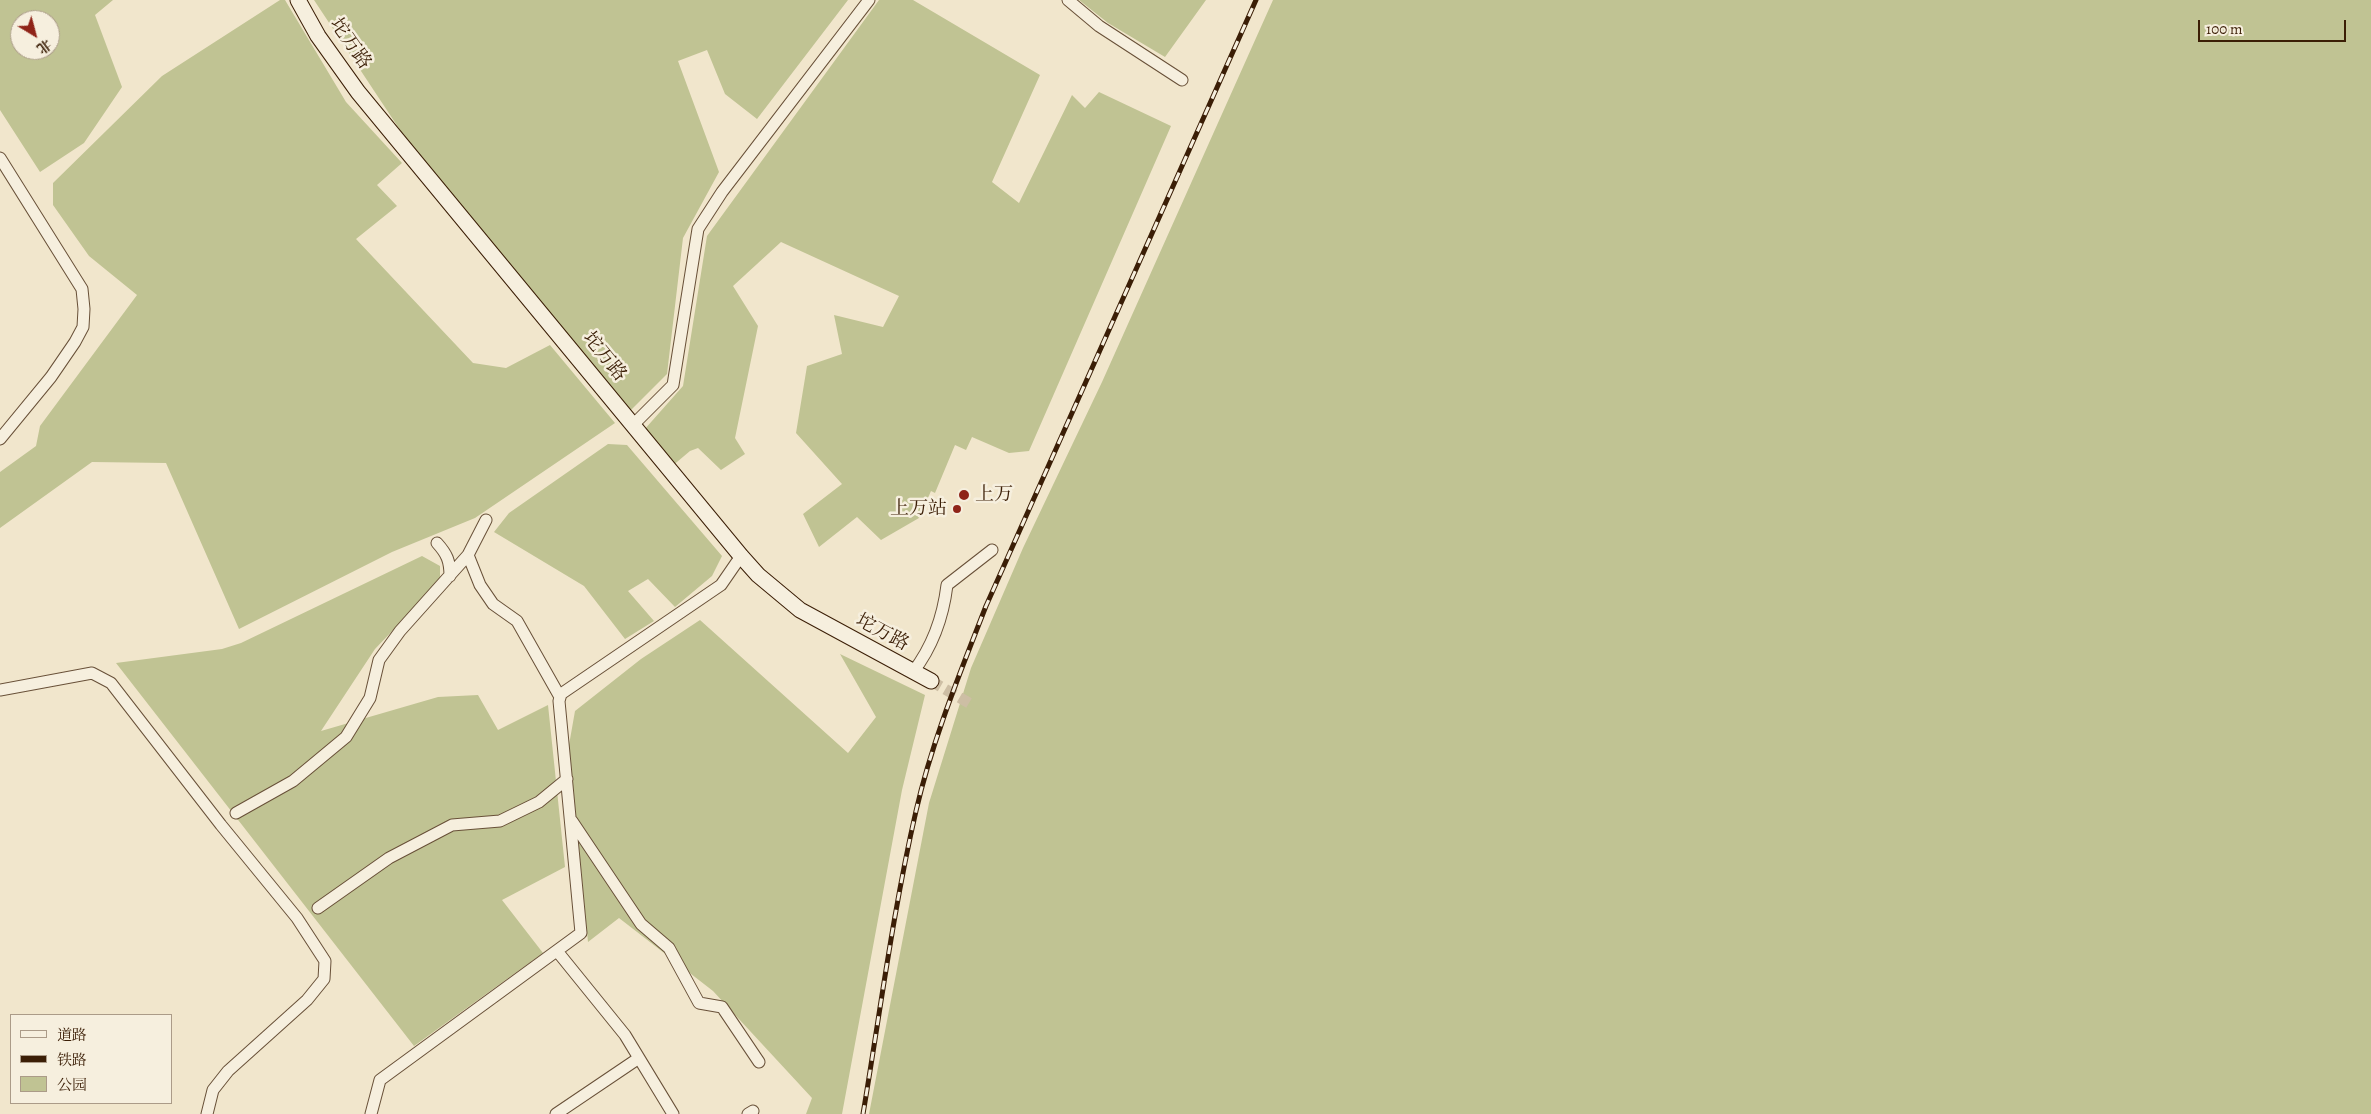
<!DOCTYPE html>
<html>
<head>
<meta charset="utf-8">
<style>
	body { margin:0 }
	#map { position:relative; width:2371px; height:1114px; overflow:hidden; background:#f1e6cc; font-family:Alegreya,"Noto Serif SC",serif }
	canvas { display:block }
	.legend { position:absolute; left:10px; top:1014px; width:162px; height:90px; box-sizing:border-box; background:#f6efde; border:1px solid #ab9b88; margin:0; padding:6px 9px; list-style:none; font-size:15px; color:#3b1e06 }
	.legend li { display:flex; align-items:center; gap:10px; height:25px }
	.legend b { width:25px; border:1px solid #ab9b88 }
	.north { position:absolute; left:10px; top:10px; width:50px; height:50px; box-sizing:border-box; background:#f6efde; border:1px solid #ab9b88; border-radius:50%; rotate:143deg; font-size:14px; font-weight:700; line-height:20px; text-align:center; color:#3b1e06 }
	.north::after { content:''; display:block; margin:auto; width:18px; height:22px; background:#8f2418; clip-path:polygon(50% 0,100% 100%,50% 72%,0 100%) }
	.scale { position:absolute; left:2198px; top:20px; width:148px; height:22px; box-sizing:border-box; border:2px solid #3b1e06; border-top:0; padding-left:6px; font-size:15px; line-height:18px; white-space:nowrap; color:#3b1e06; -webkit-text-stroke:4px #f6efde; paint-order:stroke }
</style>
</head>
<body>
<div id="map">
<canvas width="2371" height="1114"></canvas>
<ul class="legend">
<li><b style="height:6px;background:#f6efde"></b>道路</li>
<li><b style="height:6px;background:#3b1e06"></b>铁路</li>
<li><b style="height:14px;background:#c0c393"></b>公园</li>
</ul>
<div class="north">北</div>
<div class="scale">100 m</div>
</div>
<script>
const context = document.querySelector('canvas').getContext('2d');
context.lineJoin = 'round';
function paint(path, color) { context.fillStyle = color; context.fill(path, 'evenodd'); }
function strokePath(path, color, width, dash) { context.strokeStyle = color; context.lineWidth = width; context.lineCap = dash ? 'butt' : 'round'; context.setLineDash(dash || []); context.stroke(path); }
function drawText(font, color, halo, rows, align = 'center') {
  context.font = font + ' Alegreya,"Noto Serif SC",serif'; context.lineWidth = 5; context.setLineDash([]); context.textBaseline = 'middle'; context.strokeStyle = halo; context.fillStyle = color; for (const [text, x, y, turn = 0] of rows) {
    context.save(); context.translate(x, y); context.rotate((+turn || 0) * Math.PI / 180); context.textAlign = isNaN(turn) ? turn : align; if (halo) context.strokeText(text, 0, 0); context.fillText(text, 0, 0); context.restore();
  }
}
const green = new Path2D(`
	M 0,0 L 113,0 L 95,15 L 122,87 L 84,143 L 40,172 L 0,110 ZM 20,20 L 50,20 L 50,50 L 20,50 Z
	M 280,0 L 285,0 L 346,102 L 402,163 L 377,185 L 397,206 L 356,239 L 473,363 L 506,368 L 550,345 L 615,423 L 475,518 L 392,552 L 239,629 L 166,463 L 92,462 L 0,528 L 0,472 L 36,446 L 40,426 L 137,295 L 89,256 L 53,205 L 53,183 L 162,76 Z
	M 314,0 L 848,0 L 757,119 L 725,94 L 707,50 L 678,61 L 719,172 L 683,238 L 667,374 L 629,412 L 402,133 Z
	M 879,0 L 913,0 L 1040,75 L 992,182 L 1019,203 L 1072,95 L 1085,108 L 1099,92 L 1171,126 L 1029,451 L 1009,453 L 972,437 L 966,450 L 955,445 L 935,493 L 931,491 L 919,518 L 881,540 L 857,517 L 819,547 L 803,514 L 842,484 L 796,433 L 807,366 L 842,354 L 834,315 L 883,327 L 899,296 L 781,242 L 733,286 L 758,326 L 735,438 L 745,454 L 721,470 L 698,448 L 690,451 L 671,467 L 644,430 L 683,386 L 707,236 Z
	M 1079,0 L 1206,0 L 1165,57 L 1108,23 Z
	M 1273,0 L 2371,0 L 2371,1114 L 869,1114 L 929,803 L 971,668 L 1023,548 L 1102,382 Z
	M 608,444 L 627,445 L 722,556 L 712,576 L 675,607 L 648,579 L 628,591 L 654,621 L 625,639 L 584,586 L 494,532 L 509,513 Z
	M 422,556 L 440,566 L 440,581 L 375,649 L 321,731 L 438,697 L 478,695 L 498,730 L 548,705 L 565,867 L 502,900 L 543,953 L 414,1046 L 116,663 L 222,649 L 241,643 Z
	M 700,620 L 848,753 L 876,717 L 840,654 L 925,695 L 902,790 L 842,1114 L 806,1114 L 812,1098 L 713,991 L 619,918 L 588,942 L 569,745 L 575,711 L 641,659 Z`);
const minorTunnel = new Path2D(`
	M 931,681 L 969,703`);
const minor = new Path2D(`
	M 1068,0 L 1099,26 L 1182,80
	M 0,158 L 82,289 L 84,309 L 83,327 L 75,342 L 51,377 L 0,439
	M 634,424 L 673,385 L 698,229 L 722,192 L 869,0
	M 437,543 C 447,554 450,561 450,576
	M 468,555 L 480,585 L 493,604 L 517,621 L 560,697
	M 913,672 C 933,646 943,618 947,585 L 992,550
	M 0,690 L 92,673 L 111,683 L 221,825 L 297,918 L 325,961 L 324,979 L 307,1000 L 228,1071 L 213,1090 L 207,1114
	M 236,813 L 293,781 L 346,737 L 370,698 L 379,660 L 400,631 L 468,555 L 486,520
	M 572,821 L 641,924 L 669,948 L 699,1003 L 722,1007 L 759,1062
	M 318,908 L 389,858 L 452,825 L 500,821 L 539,802 L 567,779
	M 557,951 L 625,1035 L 673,1114
	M 371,1114 L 380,1080 L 581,933 L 559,701 L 561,694 L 721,585 L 741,556
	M 556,1114 L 639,1058
	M 748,1114 L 753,1111`);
const secondary = new Path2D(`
	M 298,0 L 318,36 L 358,92 L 741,556 L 758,575 L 800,610 L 931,681`);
const rail = new Path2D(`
	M 863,1114 C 880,1013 893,911 916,811 C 932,741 960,673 986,606 L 1256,0`);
const markers = [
	[964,495,6,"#8f2418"],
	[957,509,5,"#8f2418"]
];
const streetNames = [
	["坨万路",350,44,55],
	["坨万路",604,357,51],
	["坨万路",882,633,28]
];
const poiNames = [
	["上万",975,495],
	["上万站",947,509,"right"]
];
paint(green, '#c0c393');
strokePath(minorTunnel, '#cdbea4', 11, [11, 5.5]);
strokePath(minor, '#685038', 13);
strokePath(secondary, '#3b1e06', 17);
strokePath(minor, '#f6efde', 11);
strokePath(secondary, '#f6efde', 15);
strokePath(rail, '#3b1e06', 5);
strokePath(rail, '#f6efde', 3, [9]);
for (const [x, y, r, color] of markers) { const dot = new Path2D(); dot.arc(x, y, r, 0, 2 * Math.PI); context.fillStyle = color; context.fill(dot); strokePath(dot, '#f6efde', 2); }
drawText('19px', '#3b1e06', '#f6efde', streetNames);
drawText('19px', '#3b1e06', '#f6efde', poiNames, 'left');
</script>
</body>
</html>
